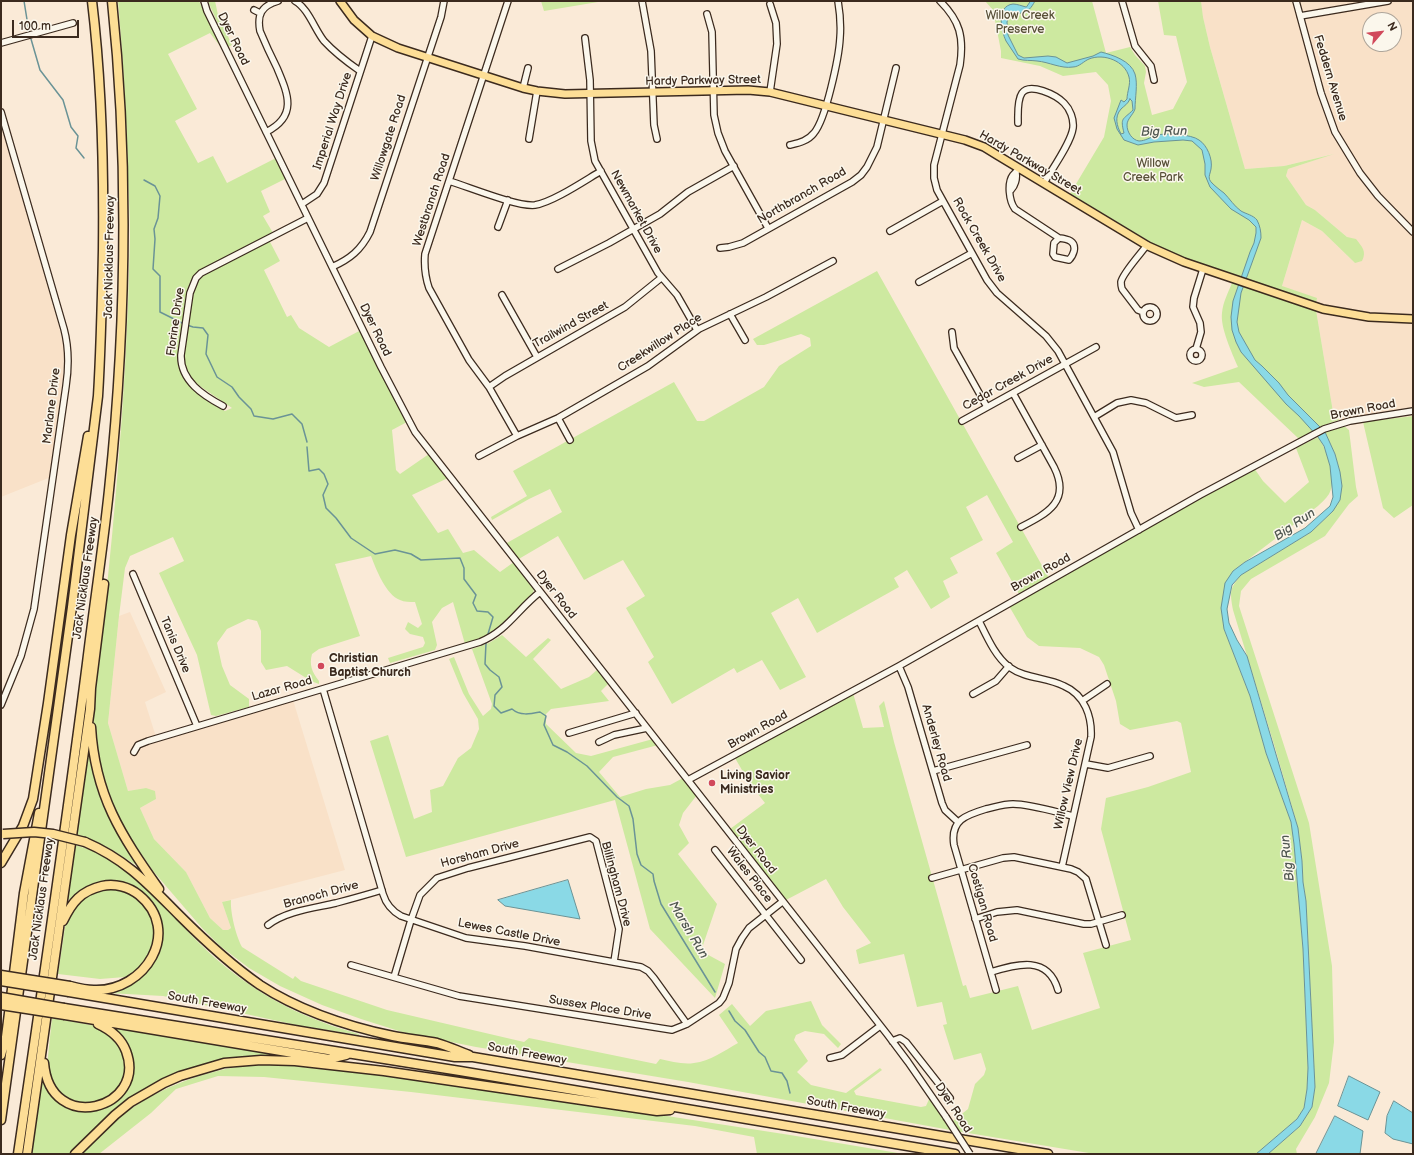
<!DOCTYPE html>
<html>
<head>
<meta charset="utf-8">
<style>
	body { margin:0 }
	#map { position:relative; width:1414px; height:1155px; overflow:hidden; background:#faead7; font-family:"Balsamiq Sans",sans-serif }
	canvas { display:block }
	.frame { position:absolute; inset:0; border:2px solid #3b2a1e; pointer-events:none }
	.north { position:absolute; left:1362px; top:12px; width:40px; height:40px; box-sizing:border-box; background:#fbf7ec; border:1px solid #aea59a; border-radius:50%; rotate:62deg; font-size:11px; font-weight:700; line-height:16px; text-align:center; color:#3b2a1e }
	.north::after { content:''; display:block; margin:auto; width:14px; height:18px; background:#d1495b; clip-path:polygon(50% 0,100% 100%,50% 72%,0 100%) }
	.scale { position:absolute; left:12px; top:20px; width:67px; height:18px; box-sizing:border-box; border:2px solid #3b2a1e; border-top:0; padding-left:5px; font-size:12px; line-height:14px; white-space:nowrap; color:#3b2a1e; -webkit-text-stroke:3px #fbf7ec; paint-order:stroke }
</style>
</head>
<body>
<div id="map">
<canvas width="1414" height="1155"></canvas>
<div class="frame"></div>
<div class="north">N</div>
<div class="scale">100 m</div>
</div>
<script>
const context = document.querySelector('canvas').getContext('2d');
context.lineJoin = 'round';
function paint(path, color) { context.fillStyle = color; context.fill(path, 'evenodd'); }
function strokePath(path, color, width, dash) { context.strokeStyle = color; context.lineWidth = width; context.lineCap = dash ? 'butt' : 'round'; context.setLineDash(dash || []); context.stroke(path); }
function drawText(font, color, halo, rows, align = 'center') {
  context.font = font + ' "Balsamiq Sans",sans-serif'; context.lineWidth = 3; context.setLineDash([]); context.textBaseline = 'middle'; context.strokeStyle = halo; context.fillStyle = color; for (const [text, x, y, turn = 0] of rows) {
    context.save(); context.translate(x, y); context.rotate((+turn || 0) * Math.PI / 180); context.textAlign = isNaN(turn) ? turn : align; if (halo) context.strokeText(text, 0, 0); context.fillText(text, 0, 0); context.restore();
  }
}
const built = new Path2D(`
	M 1201,1 L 1413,1 L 1413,416 L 1344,426 L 1333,412 L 1316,310 L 1282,286 L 1302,220 L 1322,231 L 1355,263 L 1347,237 L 1315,210 L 1306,205 L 1286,176 L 1288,169 L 1333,154 L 1284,166 L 1245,169 L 1210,47 L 1203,17 ZM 1370,20 L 1394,20 L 1394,44 L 1370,44 Z
	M 1,125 L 59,325 L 64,349 L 63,377 L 51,477 L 1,497 Z
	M 130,612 L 166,692 L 145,702 L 157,740 L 293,700 L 345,870 L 222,902 L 231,928 L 228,930 L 223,930 L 210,918 L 186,872 L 154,839 L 140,808 L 156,799 L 146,788 L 128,791 L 108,723 L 119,616 Z`);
const green = new Path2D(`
	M 118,1 L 199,1 L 220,46 L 210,33 L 168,54 L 197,109 L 175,121 L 198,163 L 213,156 L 227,183 L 276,158 L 287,178 L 261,191 L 270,212 L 263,216 L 273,233 L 195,277 L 190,283 L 179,356 L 197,393 L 209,402 L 225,411 L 232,408 L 194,382 L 188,372 L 183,359 L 195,284 L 201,276 L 269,240 L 280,261 L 264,270 L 287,317 L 291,315 L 299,328 L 329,347 L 361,330 L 407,422 L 392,430 L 396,470 L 400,474 L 429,454 L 448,478 L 412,495 L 438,533 L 448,529 L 463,553 L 474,550 L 500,572 L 514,562 L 534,589 L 533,593 L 497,630 L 483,639 L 465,644 L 453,602 L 442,608 L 432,622 L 437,645 L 435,650 L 390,663 L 388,658 L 423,647 L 425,643 L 423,637 L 410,634 L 405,629 L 408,622 L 418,628 L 422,624 L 415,602 C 410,602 404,602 400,600 C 386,595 376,569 371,556 L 335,564 L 360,636 L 319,649 L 312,654 C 309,665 312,672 319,681 L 319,684 L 311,681 L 287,666 L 266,670 L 261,662 L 261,631 L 257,621 L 248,619 L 227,629 L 217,643 L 222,666 L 230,685 L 249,699 L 249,707 L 216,716 L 211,715 L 197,655 L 159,573 L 184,561 L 173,537 L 130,556 L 125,568 L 119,616 L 108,723 L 128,791 L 146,788 L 155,791 L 156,799 L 140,808 L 154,839 L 186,872 L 210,918 L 223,930 L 228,930 L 231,928 L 222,902 L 231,900 C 230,912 236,936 242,947 L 293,979 L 295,976 L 301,981 L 387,1010 L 524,1042 L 529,1038 L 656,1064 L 660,1059 C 671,1061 683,1065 694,1063 C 710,1061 724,1051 738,1043 L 719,1015 L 732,1004 L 750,1026 L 766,1011 L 811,1001 L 822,1025 L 841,1044 L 838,1048 L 824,1034 L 805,1031 L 796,1035 L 794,1040 L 808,1061 L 797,1072 L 811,1085 L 846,1093 L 880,1068 L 882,1070 L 854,1091 L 856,1095 L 921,1107 L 926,1106 L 930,1097 L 947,1125 L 955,1125 L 953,1121 L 968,1109 L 975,1084 L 984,1075 L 986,1069 L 981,1053 L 954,1060 L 943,1025 L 947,1024 L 942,1002 L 917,1007 L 904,954 L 859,964 L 856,950 L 871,943 L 843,907 L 826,879 L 786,900 L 730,829 L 765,803 L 750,784 L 735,758 L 853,693 L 863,728 L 884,727 L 879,706 L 884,701 L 894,742 L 963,986 L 966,985 L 970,998 L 1018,986 L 1032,1030 L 1100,1008 L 1083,953 L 1131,940 L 1101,829 L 1106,798 L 1148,787 L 1191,772 L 1181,723 L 1177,721 L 1130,730 L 1120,724 L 1116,701 L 1104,665 L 1099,657 L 1080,648 L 1039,646 L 1027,637 L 1009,606 L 1254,468 L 1263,481 L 1285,503 L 1309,482 L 1296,448 L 1318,437 C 1327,450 1338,479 1329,494 C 1326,499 1321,503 1318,506 L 1233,571 L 1224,629 L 1250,696 L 1266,753 L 1291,822 L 1294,843 L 1303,949 L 1308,1068 L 1307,1089 L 1304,1108 L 1297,1119 L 1256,1154 L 1095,1154 L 950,1130 L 688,1082 L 476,1047 L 402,1032 L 361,1019 L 322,1005 L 280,986 L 249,968 L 220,946 L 202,928 L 153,871 L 117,819 L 105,792 L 94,732 L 93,711 C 112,553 127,395 130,237 C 130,218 129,199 128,180 C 127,120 123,60 118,1 Z
	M 208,1 L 215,1 L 218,15 L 232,45 L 228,47 Z
	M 541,1 L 604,1 L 544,11 Z
	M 985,1 L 1092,1 L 1106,53 L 1130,47 L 1135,55 L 1145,66 L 1146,72 L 1144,83 L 1152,115 L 1173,109 L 1187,82 L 1176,36 L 1164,35 L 1158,1 L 1201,1 L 1203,17 L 1210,47 L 1245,169 L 1284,166 L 1334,154 L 1288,169 L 1286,176 L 1306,205 L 1315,210 L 1347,237 L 1356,239 C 1362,247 1367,251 1362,261 L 1355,263 L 1322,231 L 1302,220 L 1282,286 L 1317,298 L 1316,303 L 1180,256 L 1154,244 L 1070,194 L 1104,137 L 1111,101 L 1108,85 L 1096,72 L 1063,76 L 1040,66 L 1001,58 L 1001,51 L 993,10 Z
	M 877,271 L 1049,578 L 1019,594 L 996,553 L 1013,542 L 987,495 L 966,507 L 983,540 L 950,558 L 958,573 L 943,581 L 950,597 L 931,609 L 907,570 L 894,578 L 899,587 L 817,633 L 798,598 L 771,613 L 806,677 L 780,690 L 762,660 L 737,673 L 734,668 L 672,704 L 648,662 L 654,657 L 626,608 L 645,596 L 623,560 L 584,580 L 558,536 L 517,560 L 505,544 L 562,512 L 550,489 L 529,499 L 492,520 L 491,517 L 527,496 L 513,471 L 674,382 L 697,421 L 704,421 L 764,387 L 779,366 L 811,346 L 810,338 L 801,334 L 764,345 L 757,345 L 753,339 Z
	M 1232,283 L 1316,310 L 1333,412 L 1339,420 L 1322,426 L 1299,439 L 1239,382 L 1204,387 L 1192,383 L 1238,367 C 1232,353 1220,327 1222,313 C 1223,302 1228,293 1232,283 Z
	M 1413,416 L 1413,505 L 1394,518 L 1383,508 L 1363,422 Z
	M 1344,426 L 1349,430 L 1356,487 L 1358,496 L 1349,504 L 1325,536 L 1251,579 L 1241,591 L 1239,606 L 1309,823 L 1332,966 L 1334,1042 L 1329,1083 L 1315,1117 L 1296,1149 L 1297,1154 L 1268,1154 L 1300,1126 L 1312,1107 L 1315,1087 L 1306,901 L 1303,882 L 1302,861 L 1298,828 L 1276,751 L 1233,610 C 1230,592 1229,589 1241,575 L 1311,532 L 1333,511 L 1340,472 L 1335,454 L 1325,432 Z
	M 502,635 L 526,657 L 548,638 L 551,640 L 533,659 L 561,689 L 589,677 L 598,669 L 609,683 L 601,691 L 609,701 L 551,709 L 546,714 L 546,724 L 576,753 L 591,756 L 653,739 L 658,745 L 613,757 L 599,772 L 620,797 L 646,789 L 670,785 L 683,778 L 697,795 L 683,813 L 679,825 L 689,843 L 678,854 L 717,904 L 701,951 L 725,964 L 715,998 L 650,929 L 615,800 L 406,857 L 370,741 L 388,735 L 414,819 L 432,812 L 430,790 L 443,786 L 458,758 L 471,748 L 479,729 L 478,719 L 463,693 L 449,659 L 454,657 L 469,694 L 483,716 L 491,709 L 492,704 L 472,649 L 489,643 Z
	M 88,731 L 113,822 L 136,865 L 107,847 L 76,834 Z
	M 75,845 C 133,859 172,920 215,958 C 246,985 283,1008 322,1022 C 334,1027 347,1030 359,1034 L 359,1035 L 301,1026 L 163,996 L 108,993 L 108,992 L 128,987 L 144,974 L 152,965 L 161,944 L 161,932 L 157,912 L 121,884 L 67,900 Z
	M 100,889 L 120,889 L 137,896 L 149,910 L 156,928 L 154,946 L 140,968 L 133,974 L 125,977 L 100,979 L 58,974 L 66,920 L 83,897 Z
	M 52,1018 L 96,1026 L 106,1030 L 122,1048 L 125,1073 L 121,1084 L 113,1094 L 95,1103 L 76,1103 L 65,1099 L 53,1087 L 47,1066 Z
	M 115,1027 L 275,1054 L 275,1056 L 256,1057 L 220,1061 L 118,1107 L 91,1132 L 70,1154 L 32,1154 L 42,1077 L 43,1077 C 45,1082 46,1087 49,1091 C 61,1110 90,1118 109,1105 C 115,1100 127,1076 131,1068 L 114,1029 Z
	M 257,1064 L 289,1065 L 377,1075 L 654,1114 L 790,1135 L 904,1154 L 757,1154 L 754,1137 L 695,1126 L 411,1092 L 264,1077 L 218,1076 L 176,1089 L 151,1113 L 99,1154 L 81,1154 C 90,1145 99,1134 109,1125 C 151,1090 202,1070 257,1064 Z`);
const water = new Path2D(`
	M 1031,1 L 1035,1 C 1027,16 1023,11 1009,16 L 1007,22 L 1008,35 L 1018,55 L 1024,58 L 1048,56 L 1056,57 L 1067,63 L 1093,56 L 1101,52 C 1113,55 1131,61 1135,74 C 1138,84 1135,98 1135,109 C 1133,115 1127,119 1127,125 C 1127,132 1132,140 1139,141 C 1145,141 1151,137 1157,135 C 1166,133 1191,134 1199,140 C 1207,145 1213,159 1211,169 C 1210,175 1207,178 1212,183 C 1216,187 1220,190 1224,193 C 1230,199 1234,206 1241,211 C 1246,214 1253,215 1257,220 C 1260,226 1261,231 1261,238 L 1241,293 L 1237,322 L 1239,332 L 1255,360 L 1262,366 L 1279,383 L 1288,395 L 1325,432 L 1335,454 L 1340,472 L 1342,486 L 1340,500 L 1333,511 L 1311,532 L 1241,575 L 1232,585 L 1227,609 L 1229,623 L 1237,640 L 1247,656 L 1291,805 L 1298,828 L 1302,861 L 1303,882 L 1306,901 L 1315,1087 L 1312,1107 L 1300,1126 L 1268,1154 L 1256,1154 L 1297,1119 L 1304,1108 L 1307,1089 L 1308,1068 L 1303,949 L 1294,844 L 1291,822 L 1266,753 L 1250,696 L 1224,629 L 1221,608 L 1225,583 L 1233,571 L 1245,562 L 1305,528 L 1330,506 L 1333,497 L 1330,466 L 1324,446 L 1318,437 L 1299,416 L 1286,404 L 1241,352 L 1236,342 L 1232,330 L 1231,317 L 1233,301 L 1250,252 L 1254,243 L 1256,233 L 1256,227 L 1249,220 L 1231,209 L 1210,187 L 1205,175 L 1205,164 L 1202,150 L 1192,141 L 1183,140 L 1154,142 L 1138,145 L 1124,140 L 1117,129 L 1114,118 L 1121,100 L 1124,102 L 1127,99 C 1127,92 1131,84 1129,77 C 1125,61 1104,53 1089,59 C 1084,61 1079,67 1073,67 C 1061,69 1049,62 1037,61 C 1030,60 1025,61 1018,59 C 1014,53 1010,47 1006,41 C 1001,30 996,6 1013,4 C 1017,4 1022,6 1026,7 ZM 1130,99 L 1132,101 L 1133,110 C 1123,120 1120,117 1124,133 L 1121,134 C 1117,126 1114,117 1121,109 C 1124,106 1128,104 1130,99 Z
	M 568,880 L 580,919 L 505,906 L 498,900 Z
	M 1349,1076 L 1380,1092 L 1368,1120 L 1338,1106 Z
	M 1394,1101 L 1413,1113 L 1413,1144 L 1393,1139 L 1385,1133 L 1387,1116 Z
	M 1335,1116 L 1363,1131 L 1360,1154 L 1316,1154 Z`);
const stream = new Path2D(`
	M 24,1 L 29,32
	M 31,39 L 40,70 L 63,100 L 71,127 L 78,136 L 76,148 L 84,158
	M 144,180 L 155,186 L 160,196 L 158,218 L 154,229 L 155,239 L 153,269 L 160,276 L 160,312 L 184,324
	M 187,325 L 193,327 L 203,328 L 208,335 L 206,354 L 217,377 L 232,387 L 239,397 L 251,409 L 254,416 L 273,419 L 292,414 L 302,424 L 307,442
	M 307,447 L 309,471 L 319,469 L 324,474 L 328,484 L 323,495 L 326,508 L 336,518 L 351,538 L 375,554 L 395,550 L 411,554 L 421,560 L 460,558 L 464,568 L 464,579 L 476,595 L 473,603 L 477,611 L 488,612 L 493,617 L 488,634
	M 486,643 L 485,664 L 490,670 L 499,677 L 502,687 L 495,695 L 494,706 L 501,713 L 512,709 C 520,716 530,714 540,712 L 546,716 L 544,725 L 553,745 L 567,752 L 587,766 L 617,797 L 629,806 L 633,819 L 637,854 L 641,865 L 653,874 L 654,881 L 661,904 L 715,992
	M 729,1011 L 735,1021 L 745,1030 L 759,1052 L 765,1057 L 771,1071 L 782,1073 L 787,1081 L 790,1093`);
const minor = new Path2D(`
	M 204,1 L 207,11 L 381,367 L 415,432 L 887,1034 L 908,1062 L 946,1117
	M 295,1 C 308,8 315,30 324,41 C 335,53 347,62 360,71
	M 508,1 L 425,254 C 424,266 425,276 429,288 L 469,360 L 489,387 L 517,436
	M 642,1 L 651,51 L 654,125 L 657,139
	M 940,1 C 960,21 964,37 960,65 L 934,165 L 934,178 L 937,190 L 987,280 L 997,293 L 1046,336 L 1058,351 L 1113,452 L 1131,513 L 1139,530
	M 1122,1 L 1135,46 L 1151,66 L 1154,80
	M 1296,1 L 1321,93 L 1335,132 L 1360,173 L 1378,196 L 1413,232
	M 770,4 L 776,23 L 777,44 L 770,92
	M 254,10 L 260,13
	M 707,14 L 712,32 L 714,115 L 718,133 L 725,151 L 768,228
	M 1300,16 L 1388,1
	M 585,38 L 590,80 L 591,141 L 595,161 L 658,273 L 677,295 L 697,330
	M 1,43 L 73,23
	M 523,88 L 528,68
	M 1,112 L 64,329 C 69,348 69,366 66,386 L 34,609 L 21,656 L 1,705
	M 1018,123 C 1018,115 1017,100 1022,93 C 1030,82 1056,95 1064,103 C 1070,109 1074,119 1073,128 C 1071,143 1052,169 1044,183
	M 266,132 C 298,116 288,94 277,68 C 271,56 265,43 260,31 C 257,15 261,6 278,1
	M 529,139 L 537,91
	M 790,145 C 798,143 808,141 814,133 C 826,119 839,57 840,38 C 841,26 840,13 838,1
	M 1019,168 C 1017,171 1015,173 1013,175 C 1007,183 1009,201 1015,209 L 1059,238
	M 449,181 C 469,187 517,207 535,205 C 553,202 584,181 601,171
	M 1011,190 C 1015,186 1017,179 1016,173
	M 302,204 L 317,194 L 324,183 L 372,36
	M 498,227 L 508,200
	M 890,231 L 943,201
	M 1059,238 C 1068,239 1076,241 1074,251 C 1073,255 1072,257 1069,260 L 1055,257 L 1053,254 L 1054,243 Z
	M 720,248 L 729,247 L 743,243 L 852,182 L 861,175 L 867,167 L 877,147 L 896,68
	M 332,267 C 350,259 361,250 370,232 L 441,17 L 444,1
	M 558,269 L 609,243 L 660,214 L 688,192 L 734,166
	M 919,282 L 972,253
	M 502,295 L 537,357
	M1143 314a7 7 0 1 1 14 0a7 7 0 1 1-14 0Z
	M 1143,312 L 1138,310 L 1122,289 C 1121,286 1121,285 1121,282 C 1122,274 1142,252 1147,245
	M 730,314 L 745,340
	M 952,332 L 954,348 L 987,407
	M1190 355a6 6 0 1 1 12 0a6 6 0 1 1-12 0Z
	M 1196,349 L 1201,332 L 1200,323 L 1193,307 L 1194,298 L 1203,269
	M 489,387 L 505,376 L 625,307 L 661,278
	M 1013,393 L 1054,467 C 1071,501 1048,513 1021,527
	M 223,406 C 204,396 180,381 181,355 L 190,293 L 196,278 L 201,273 L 308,218
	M 1094,417 L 1117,403 L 1131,400 L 1146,403 L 1176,418 L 1192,415
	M 558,418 L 570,440
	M 962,421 L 1096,347
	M 479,456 L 517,436 L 558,418 L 648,366 L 699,329 L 766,297 L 833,261
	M 1018,458 L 1042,445
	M 133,574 L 197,726
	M 979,621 C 987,637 995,656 1009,667 C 1026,679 1046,677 1064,686 C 1085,695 1092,717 1091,737 L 1062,867
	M 899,666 L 908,687 L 942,803 L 945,810 L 958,822
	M 323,689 L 383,894 C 386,904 392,911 401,916 L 466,938 L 525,946 L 641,967 L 648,971 L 654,978 L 687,1024
	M 973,694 L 996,681 L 1009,666
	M 1082,701 L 1107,684
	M 569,733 L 636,713
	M 599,742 L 614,735 L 647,728
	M 134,752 L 138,745 L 148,741 L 480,642 C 507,631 518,609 540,592
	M 1086,764 L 1108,768 L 1150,756
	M 933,771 L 1027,745
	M 688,780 L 899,666 L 1200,495 L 1324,429 L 1350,421 L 1413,411
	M 715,850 L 801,960
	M 932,878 L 1003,858 L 1014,857 L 1071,869 L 1078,872 L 1086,879 L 1106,945
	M 975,919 L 997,912 L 1017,910 L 1084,924 L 1091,924 L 1122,915
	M 268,925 C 286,911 314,908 336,903 C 351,899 366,895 382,890
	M 351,965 L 459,996 L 672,1030 L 687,1024 L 719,1003 L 723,998 L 729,983 L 736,949 L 742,938 L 749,928 L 782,902
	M 991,972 C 1017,964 1048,955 1058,990
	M 394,977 L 411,920 L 420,895 L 437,878 L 468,868 L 590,837 L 596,841 L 619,929 L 614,962
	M 996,990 L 954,845 C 950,820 966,815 986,809 C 995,807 1004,804 1013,804 C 1030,804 1056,812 1073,816
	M 892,1041 L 900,1038 L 906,1042 L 950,1098
	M 830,1058 L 842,1055 L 880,1026`);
const major = new Path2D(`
	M 340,1 L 354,20 L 372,36 L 398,48 L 523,88 L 537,91 L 565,94 L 748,90 L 770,92 L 965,140 L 984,147 L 997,155 L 1148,246 L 1184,262 L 1323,309 L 1369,317 L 1413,319`);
const highway = new Path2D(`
	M 91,727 C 95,796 121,835 159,889
	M 85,842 C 127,860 149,885 180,916 C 205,941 231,965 260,985 C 300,1011 346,1026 393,1036 C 407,1039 423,1040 437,1043 C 448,1046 458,1051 469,1055
	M 1,863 L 23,826 L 33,799 L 48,703 L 71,535 L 88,436
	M 63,921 C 72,902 81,891 102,886 C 115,883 129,887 139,895 C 183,931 145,992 94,990 C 86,990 78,988 70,986
	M 69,992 L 455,1057 L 473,1057 L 1048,1154
	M 64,1008 L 460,1071 L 955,1154
	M 65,1015 L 329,1059 L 346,1055
	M 1,1055 L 6,1037 L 24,893 L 39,813
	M 44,1063 C 50,1136 148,1109 126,1051 C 121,1038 111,1030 98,1024
	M 1,1120 L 72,607 L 98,396 C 101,348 102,299 103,250 C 104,167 102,84 92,1
	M 18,1154 C 42,991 66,827 87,663 C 94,605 103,548 109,490 C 126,329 129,162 112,1
	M 27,1154 L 90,709 L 91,688 L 104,584
	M 75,1154 L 115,1115 L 131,1102 L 164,1083 L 180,1076 L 224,1063 L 261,1060 L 295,1061 L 384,1071 L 657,1111 L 670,1110`);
const minorBridge = new Path2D(`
	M 946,1117 L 970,1154`);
const highwayBridge = new Path2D(`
	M 3,834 L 34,832 L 53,834 L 85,842
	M 1,975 L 70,986
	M 1,981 L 69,992
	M 1,997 L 64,1008
	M 1,1005 L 65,1015`);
const markers = [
	[321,666,4,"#d1495b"],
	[712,783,4,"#d1495b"]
];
const parkNames = [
	["Willow Creek",1020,16],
	["Preserve",1020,30],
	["Willow",1153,164],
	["Creek Park",1153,178]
];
const streetNames = [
	["Dyer Road",233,39,64],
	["Feddern Avenue",1330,78,73],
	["Hardy Parkway Street",703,81,-1],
	["Imperial Way Drive",333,121,-72],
	["Willowgate Road",389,138,-72],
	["Hardy Parkway Street",1030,163,30],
	["Northbranch Road",802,196,-30],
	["Westbranch Road",432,200,-72],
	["Newmarket Drive",636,212,61],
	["Rock Creek Drive",979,240,60],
	["Jack Nicklaus Freeway",110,257,-89],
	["Florine Drive",176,322,-82],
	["Trailwind Street",571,325,-29],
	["Dyer Road",375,330,64],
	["Creekwillow Place",660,343,-33],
	["Cedar Creek Drive",1008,383,-29],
	["Marlane Drive",52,406,-83],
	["Brown Road",1363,410,-11],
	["Brown Road",1041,573,-29],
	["Jack Nicklaus Freeway",86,578,-82],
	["Dyer Road",556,595,52],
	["Tanis Drive",175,645,67],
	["Lazar Road",282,689,-16],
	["Brown Road",758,730,-29],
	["Anderley Road",936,743,74],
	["Willow View Drive",1069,784,-77],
	["Dyer Road",756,850,52],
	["Horsham Drive",480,854,-15],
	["Wales Place",749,875,52],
	["Billingham Drive",616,884,75],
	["Branoch Drive",321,895,-15],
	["Jack Nicklaus Freeway",42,899,-82],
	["Costigan Road",982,903,74],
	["Lewes Castle Drive",509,933,11],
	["South Freeway",207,1003,10],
	["Sussex Place Drive",600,1008,9],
	["South Freeway",527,1054,10],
	["South Freeway",846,1108,10],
	["Dyer Road",953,1108,57]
];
const poiNames = [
	["Christian",329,659],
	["Baptist Church",329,673],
	["Living Savior",720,776],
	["Ministries",720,790]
];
const waterNames = [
	["Big Run",1164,132,-1],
	["Big Run",1295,525,-34],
	["Big Run",1288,858,-96],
	["Marsh Run",688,930,59]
];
paint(built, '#f9e1c8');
paint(green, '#cde9a0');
paint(water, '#8ad9e6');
strokePath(water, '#6a9396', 1);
strokePath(stream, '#6a9396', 1.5);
strokePath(minor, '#3b2a1e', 8);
strokePath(major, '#3b2a1e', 10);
strokePath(highway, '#3b2a1e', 11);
strokePath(minor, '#fbf7ec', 5.5);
strokePath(major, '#fdde96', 7);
strokePath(highway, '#fdde96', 8);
strokePath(minorBridge, '#3b2a1e', 8, []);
strokePath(highwayBridge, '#3b2a1e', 11, []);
strokePath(minorBridge, '#fbf7ec', 5.5);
strokePath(highwayBridge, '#fdde96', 8);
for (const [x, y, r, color] of markers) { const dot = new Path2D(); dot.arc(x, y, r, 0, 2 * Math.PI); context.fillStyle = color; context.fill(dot); strokePath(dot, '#fbf7ec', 1.5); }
drawText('12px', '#585038', '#fbf7ec', parkNames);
drawText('12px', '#3b2a1e', '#fbf7ec', streetNames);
drawText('bold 12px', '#3b2a1e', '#fbf7ec', poiNames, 'left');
drawText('italic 13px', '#4f5650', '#fbf7ec', waterNames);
</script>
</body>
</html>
